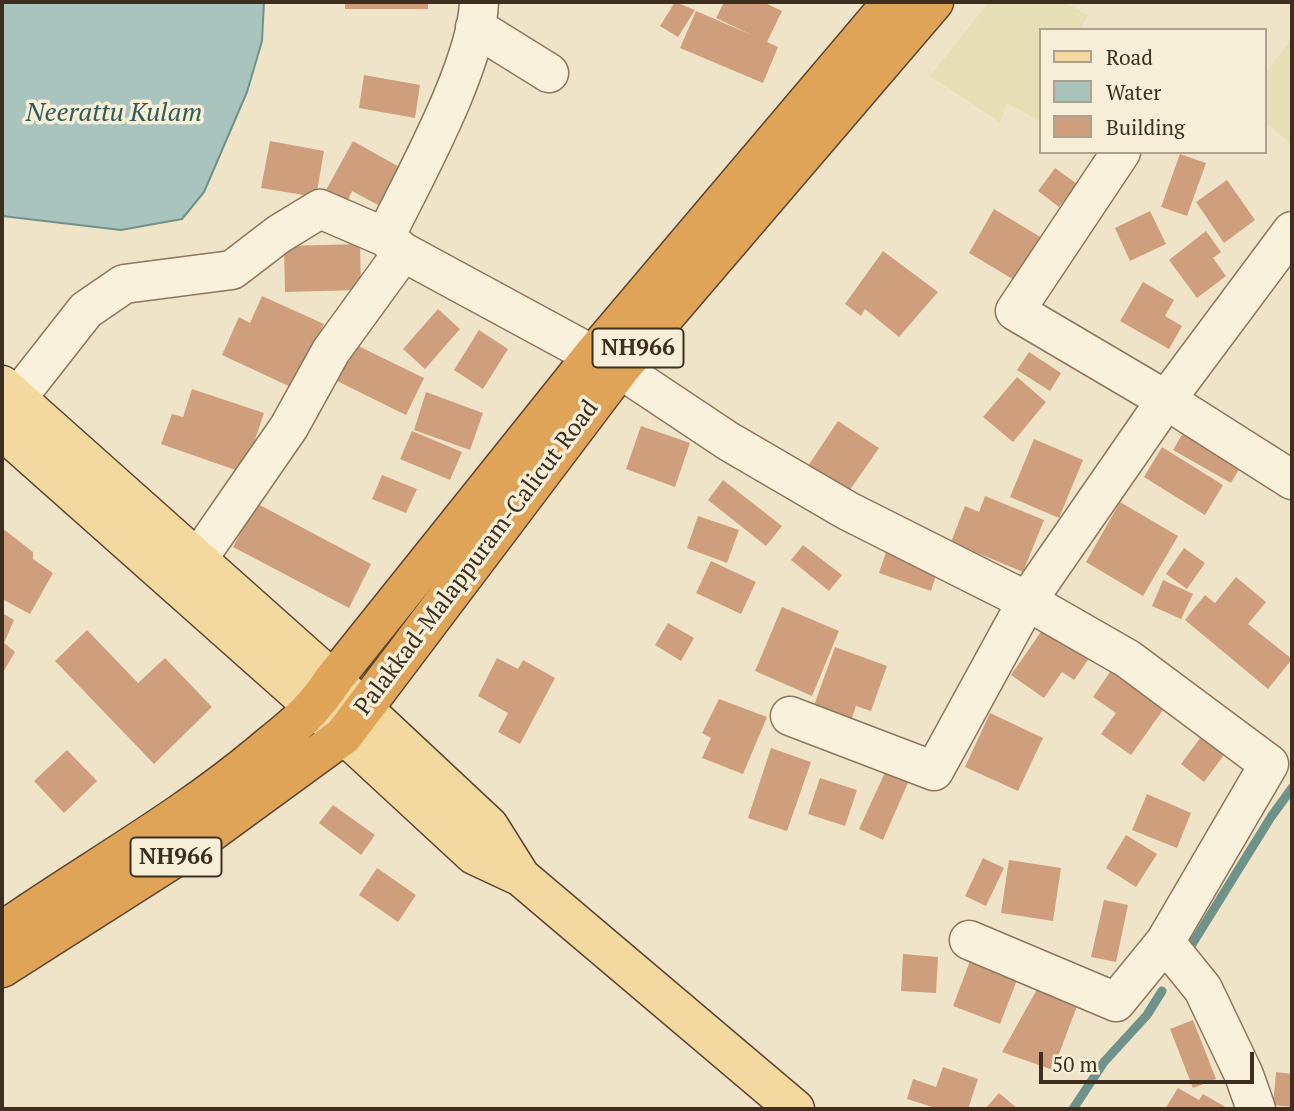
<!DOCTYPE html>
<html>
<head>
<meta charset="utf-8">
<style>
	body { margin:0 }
	#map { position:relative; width:1294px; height:1111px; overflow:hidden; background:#f0e4c8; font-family:"PT Serif",serif }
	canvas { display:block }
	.frame { position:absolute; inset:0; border:4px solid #3d2e20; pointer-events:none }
	.legend { position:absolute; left:1039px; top:28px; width:228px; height:126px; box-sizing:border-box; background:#f7eed8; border:2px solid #ada18e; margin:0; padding:9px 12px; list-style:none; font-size:21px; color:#3d2e20 }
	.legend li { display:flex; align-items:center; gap:14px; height:35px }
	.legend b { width:35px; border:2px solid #ada18e }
	.scale { position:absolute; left:1039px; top:1052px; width:215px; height:32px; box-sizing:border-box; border:4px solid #3d2e20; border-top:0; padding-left:9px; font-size:21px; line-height:24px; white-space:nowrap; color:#3d2e20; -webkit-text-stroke:5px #f7eed8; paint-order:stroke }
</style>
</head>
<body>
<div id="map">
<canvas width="1294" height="1111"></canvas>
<div class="frame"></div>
<ul class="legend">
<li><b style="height:9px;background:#f3d9a0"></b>Road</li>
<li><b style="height:19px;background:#a9c4bc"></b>Water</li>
<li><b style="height:19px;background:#cf9f7d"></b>Building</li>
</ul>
<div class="scale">50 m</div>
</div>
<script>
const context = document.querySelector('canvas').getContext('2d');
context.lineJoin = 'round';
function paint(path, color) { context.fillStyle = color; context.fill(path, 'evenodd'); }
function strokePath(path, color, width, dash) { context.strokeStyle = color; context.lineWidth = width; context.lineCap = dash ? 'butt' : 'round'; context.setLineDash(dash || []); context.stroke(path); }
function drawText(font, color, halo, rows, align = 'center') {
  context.font = font + ' "PT Serif",serif'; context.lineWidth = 7; context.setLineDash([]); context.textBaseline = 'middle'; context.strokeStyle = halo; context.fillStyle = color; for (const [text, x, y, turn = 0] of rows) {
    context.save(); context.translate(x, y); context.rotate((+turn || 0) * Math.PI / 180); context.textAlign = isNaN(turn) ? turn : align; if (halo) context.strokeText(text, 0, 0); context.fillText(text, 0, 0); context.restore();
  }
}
const farmland = new Path2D(`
	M 989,2 L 1064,2 L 1088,15 L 1080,30 L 1040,30 L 1040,121 L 1007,103 L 1000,122 L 930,76 Z
	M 1292,39 L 1292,144 L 1264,122 L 1264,74 Z`);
const water = new Path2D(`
	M 2,2 L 264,2 L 262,41 L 247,92 L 204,192 L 182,219 L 121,230 L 2,216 Z`);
const stream = new Path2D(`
	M 1191,946 L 1271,817 L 1292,788
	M 1073,1109 L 1104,1062 L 1147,1015 L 1162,991`);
const building = new Path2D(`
	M 345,2 L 428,2 L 428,9 L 345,9 Z
	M 675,2 L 695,10 L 678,37 L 660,26 Z
	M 724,2 L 763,2 L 782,11 L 767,42 L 778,47 L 763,83 L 680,48 L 696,11 L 754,36 L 716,18 Z
	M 364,75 L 420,85 L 415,118 L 359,108 Z
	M 270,141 L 324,151 L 316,197 L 261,188 Z
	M 353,141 L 401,168 L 380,206 L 352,191 L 347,202 L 326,190 Z
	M 1180,154 L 1206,163 L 1187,216 L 1161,207 Z
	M 1055,168 L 1077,184 L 1059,207 L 1038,191 Z
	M 1227,180 L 1255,220 L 1224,243 L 1196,202 Z
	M 994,209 L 1047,241 L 1021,284 L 969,253 Z
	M 1150,211 L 1166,244 L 1130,261 L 1115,228 Z
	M 1206,231 L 1221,252 L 1213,258 L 1226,276 L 1197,298 L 1169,260 Z
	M 360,244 L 361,290 L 285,292 L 284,246 Z
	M 883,251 L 938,292 L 899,337 L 865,309 L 861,316 L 845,304 Z
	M 1143,282 L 1174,300 L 1165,316 L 1182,326 L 1169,349 L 1120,321 Z
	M 262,296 L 324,324 L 295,389 L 222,355 L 239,317 L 250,323 Z
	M 438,309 L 460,329 L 425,369 L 403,349 Z
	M 479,330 L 508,349 L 483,389 L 454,370 Z
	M 346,340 L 424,378 L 406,415 L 329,377 Z
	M 1029,352 L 1061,373 L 1050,391 L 1017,370 Z
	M 1017,377 L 1046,402 L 1013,442 L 983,417 Z
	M 192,389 L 264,413 L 244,473 L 161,444 L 172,414 L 183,417 Z
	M 426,392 L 483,413 L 470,450 L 414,430 Z
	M 838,421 L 879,448 L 847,494 L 808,466 Z
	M 1188,424 L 1246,457 L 1231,483 L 1173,450 Z
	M 641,426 L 690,443 L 675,487 L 626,469 Z
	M 412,431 L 462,452 L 450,480 L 400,459 Z
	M 1034,439 L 1083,460 L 1059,518 L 1010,497 Z
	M 1162,447 L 1223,485 L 1205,515 L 1144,477 Z
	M 382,475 L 417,489 L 406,513 L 372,499 Z
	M 723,480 L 782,526 L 766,546 L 708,500 Z
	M 985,496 L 1044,520 L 1023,572 L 951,542 L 965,506 L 979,512 Z
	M 1120,502 L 1178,536 L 1143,596 L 1086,562 Z
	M 256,503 L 371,564 L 349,608 L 233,547 Z
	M 698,516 L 739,530 L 727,563 L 687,548 Z
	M 2,528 L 33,552 L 33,559 L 53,573 L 30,614 L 2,599 Z
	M 803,545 L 842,575 L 829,591 L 791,560 Z
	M 1184,548 L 1205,563 L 1187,589 L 1166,574 Z
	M 886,552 L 938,569 L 931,591 L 879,573 Z
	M 711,561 L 756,582 L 741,614 L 696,593 Z
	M 1236,577 L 1266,602 L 1248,624 L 1292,659 L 1268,689 L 1185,620 L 1205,595 L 1215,603 Z
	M 1163,580 L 1193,594 L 1181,619 L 1152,606 Z
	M 782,607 L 839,631 L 812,696 L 755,671 Z
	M 2,613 L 14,620 L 4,643 L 15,652 L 2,674 Z
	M 668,623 L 694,638 L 681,661 L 655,645 Z
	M 1045,626 L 1090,657 L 1074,680 L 1062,672 L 1044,698 L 1011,675 Z
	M 87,630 L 138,683 L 165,658 L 212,707 L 154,764 L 55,661 Z
	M 835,647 L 887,666 L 871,711 L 856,706 L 850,724 L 812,711 Z
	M 497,658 L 518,669 L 523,660 L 555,678 L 520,744 L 498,732 L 508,713 L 478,696 Z
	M 1112,669 L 1165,707 L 1131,755 L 1101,734 L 1116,713 L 1093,697 Z
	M 719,699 L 767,717 L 743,774 L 702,758 L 711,738 L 702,733 Z
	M 990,713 L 1043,738 L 1018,791 L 965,767 Z
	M 1206,730 L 1229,748 L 1204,782 L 1181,764 Z
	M 771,748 L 811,762 L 787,831 L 748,818 Z
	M 67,750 L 97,781 L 64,813 L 34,781 Z
	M 888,766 L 911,776 L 883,840 L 859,829 Z
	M 820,778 L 857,790 L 845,826 L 808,814 Z
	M 1147,794 L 1191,813 L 1177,848 L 1132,830 Z
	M 333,805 L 375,835 L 361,855 L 319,823 Z
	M 1126,835 L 1157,854 L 1136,887 L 1106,868 Z
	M 983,858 L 1004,868 L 986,906 L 965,896 Z
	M 1009,860 L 1061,868 L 1053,921 L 1001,913 Z
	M 377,868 L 416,895 L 398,922 L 359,895 Z
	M 1104,900 L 1128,905 L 1116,962 L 1091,957 Z
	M 903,954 L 938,957 L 936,993 L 901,991 Z
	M 970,961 L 1017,980 L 1000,1024 L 953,1006 Z
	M 1040,984 L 1077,1006 L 1053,1070 L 1002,1052 Z
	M 1193,1020 L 1216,1079 L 1193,1088 L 1170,1029 Z
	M 943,1067 L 978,1079 L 968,1109 L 939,1109 L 907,1099 L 913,1079 L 936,1087 Z
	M 1276,1072 L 1292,1074 L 1292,1107 L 1273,1105 Z
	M 1178,1088 L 1199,1100 L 1203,1094 L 1229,1109 L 1165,1109 Z
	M 999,1093 L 1018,1109 L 985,1109 Z`);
const minor = new Path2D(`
	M 475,27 L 549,73
	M 1292,231 L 1166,400 L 1292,480
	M 385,237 C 414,178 477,65 479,2
	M 620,369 L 728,441 L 848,511 L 1027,601 L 1128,659 L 1269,764 L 1165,942 L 1203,989 L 1244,1075 L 1256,1109
	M 2,417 L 86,310 L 124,284 L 232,270 L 279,234 L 320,209 L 385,237 L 403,252 L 593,355
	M 197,560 L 289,427 L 331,351 L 403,252
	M 790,716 L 934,771 L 1027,601 L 1166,400 L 1015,311 L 1121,152
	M 969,940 L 1116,1002 L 1165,942`);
const major = new Path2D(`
	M 2,385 L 333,680 L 489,826 L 521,877
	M 2,430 L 315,708 L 474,855 L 521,877 L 795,1109`);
const highway = new Path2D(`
	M 2,931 C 88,871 181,820 262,752 C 292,727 311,714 333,680 L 593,355 L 892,2
	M 2,968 L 184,852 L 343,736 L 620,369 L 934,2`);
const shields = [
	[638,348,91],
	[176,857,91]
];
const shieldNames = [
	["NH966",638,348],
	["NH966",176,857]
];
const streetNames = [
	["Palakkad-Malappuram-Calicut Road",477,558,-53]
];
const waterNames = [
	["Neerattu Kulam",114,114]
];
paint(farmland, '#e6deb5');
paint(water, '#a9c4bc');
strokePath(water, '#6f938a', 2);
strokePath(stream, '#6f938a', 9);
paint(building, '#cf9f7d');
strokePath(minor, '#8d765c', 41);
strokePath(major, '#5b4430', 41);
strokePath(highway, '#5b4430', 41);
strokePath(minor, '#faf1dc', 38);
strokePath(major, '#f3d9a0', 38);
strokePath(highway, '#e0a458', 38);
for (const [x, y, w] of shields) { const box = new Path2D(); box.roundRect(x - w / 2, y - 19.5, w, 39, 5); context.fillStyle = '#f7eed8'; context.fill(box); strokePath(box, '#3d2e20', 2); }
drawText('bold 23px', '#3d2e20', null, shieldNames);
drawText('24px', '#3d2e20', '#f7eed8', streetNames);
drawText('italic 26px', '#2f5d5a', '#f7eed8', waterNames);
</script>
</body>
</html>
